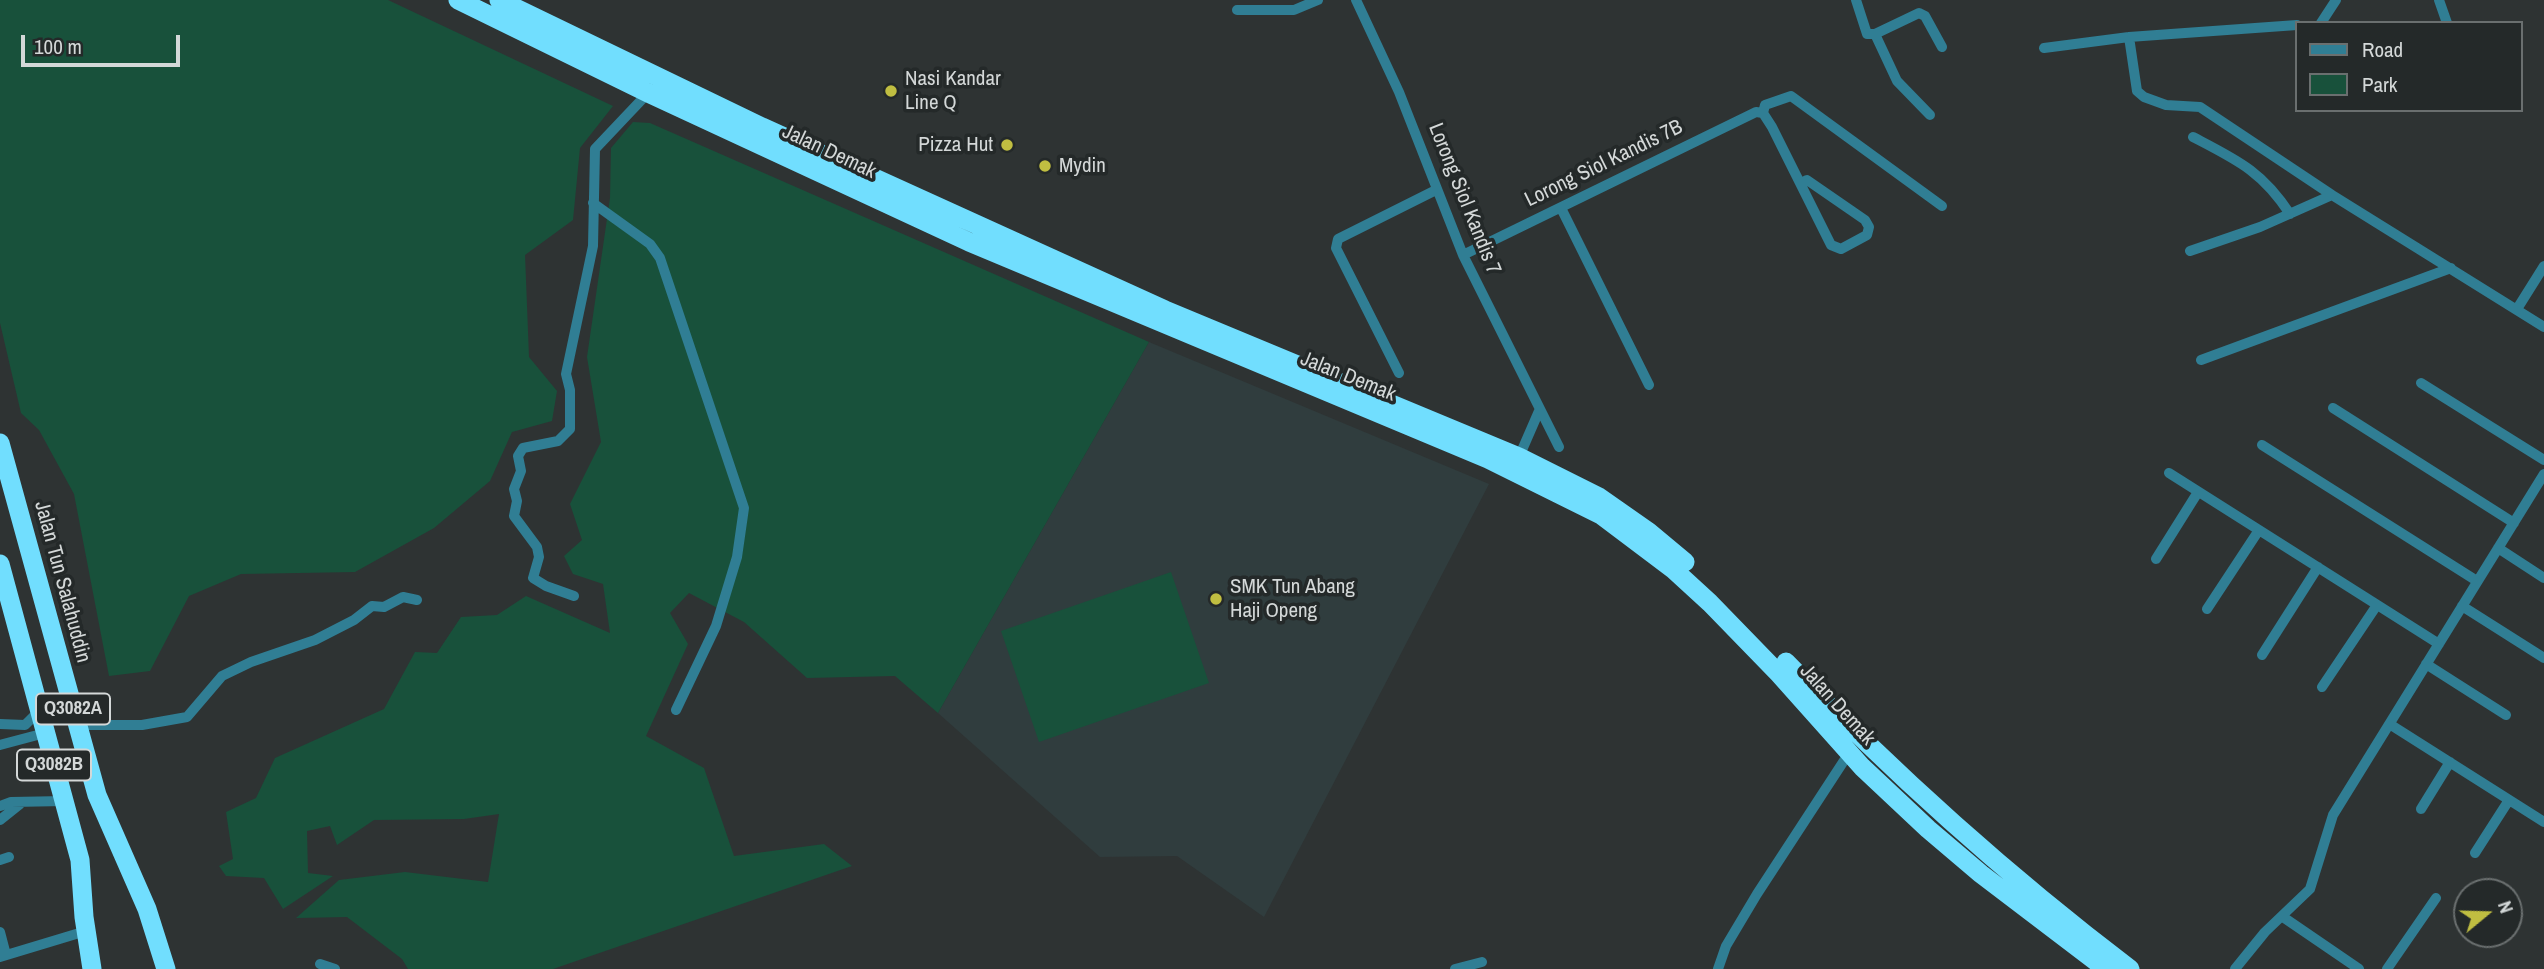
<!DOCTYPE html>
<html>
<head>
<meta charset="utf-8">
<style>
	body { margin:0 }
	#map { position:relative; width:2544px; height:969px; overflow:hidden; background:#2e3333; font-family:"Archivo Narrow",sans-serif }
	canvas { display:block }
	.legend { position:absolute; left:2295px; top:21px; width:228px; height:91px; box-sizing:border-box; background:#242929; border:2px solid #6a6f6f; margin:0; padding:9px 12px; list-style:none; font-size:21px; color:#d4d8d8 }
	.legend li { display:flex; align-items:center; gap:14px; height:35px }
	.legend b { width:35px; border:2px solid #6a6f6f }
	.north { position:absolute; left:2453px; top:878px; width:70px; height:70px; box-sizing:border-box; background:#242929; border:2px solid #6a6f6f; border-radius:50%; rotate:71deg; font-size:19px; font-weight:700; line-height:28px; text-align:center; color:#d4d8d8 }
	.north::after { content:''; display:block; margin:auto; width:24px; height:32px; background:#c0be41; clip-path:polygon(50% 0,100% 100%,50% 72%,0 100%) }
	.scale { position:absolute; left:21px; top:35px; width:159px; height:32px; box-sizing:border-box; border:4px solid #d4d8d8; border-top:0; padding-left:9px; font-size:21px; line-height:24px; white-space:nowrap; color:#d4d8d8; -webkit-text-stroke:5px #242929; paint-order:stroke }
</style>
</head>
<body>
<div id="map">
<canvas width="2544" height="969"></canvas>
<ul class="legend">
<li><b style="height:9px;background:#307e94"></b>Road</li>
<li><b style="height:19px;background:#18513b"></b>Park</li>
</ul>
<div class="north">N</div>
<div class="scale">100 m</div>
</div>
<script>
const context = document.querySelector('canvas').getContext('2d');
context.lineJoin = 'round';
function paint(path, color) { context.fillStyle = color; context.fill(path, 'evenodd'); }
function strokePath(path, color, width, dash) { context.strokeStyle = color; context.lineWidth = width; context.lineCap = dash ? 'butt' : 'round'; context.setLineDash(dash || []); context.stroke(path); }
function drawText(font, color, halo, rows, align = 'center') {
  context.font = font + ' "Archivo Narrow",sans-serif'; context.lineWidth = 7; context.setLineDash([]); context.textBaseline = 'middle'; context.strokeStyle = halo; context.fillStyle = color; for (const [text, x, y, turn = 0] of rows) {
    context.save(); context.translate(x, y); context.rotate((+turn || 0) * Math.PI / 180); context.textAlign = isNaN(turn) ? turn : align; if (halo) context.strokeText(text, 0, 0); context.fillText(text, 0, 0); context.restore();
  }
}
const built = new Path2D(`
	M 1149,342 L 1489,484 L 1264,917 L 1177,856 L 1100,857 L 938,713 Z`);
const green = new Path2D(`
	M 0,0 L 388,0 L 613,106 L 580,148 L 573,220 L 525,255 L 529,357 L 557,391 L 552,421 L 512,432 L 490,481 L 434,528 L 355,572 L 241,574 L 189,596 L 150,671 L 109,676 L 74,494 L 39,430 L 21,413 L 0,323 Z
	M 633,122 L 650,123 L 1149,342 L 938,713 L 895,676 L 807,678 L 744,622 L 689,593 L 670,613 L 688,644 L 646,736 L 704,768 L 734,856 L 824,844 L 852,866 L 553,969 L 408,969 L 402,959 L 347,917 L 296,918 L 339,880 L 405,872 L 488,882 L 499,814 L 464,819 L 374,820 L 337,845 L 330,826 L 307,831 L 308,873 L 333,876 L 283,909 L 264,878 L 226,876 L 219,866 L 233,859 L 226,812 L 256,798 L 275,758 L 384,709 L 415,652 L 437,653 L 461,617 L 497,615 L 526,596 L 610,633 L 603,584 L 573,574 L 564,556 L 582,540 L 570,504 L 601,442 L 587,357 L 610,198 L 611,148 Z
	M 1171,572 L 1209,683 L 1039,742 L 1001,631 Z`);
const street = new Path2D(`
	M 1356,0 L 1399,92 L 1463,255 L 1559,447
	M 1856,0 L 1867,34 L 1875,34 L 1919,13 L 1925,16 L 1942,47
	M 2439,0 L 2447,23
	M 1237,10 L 1294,10 L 1318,0
	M 2321,23 L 2336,0
	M 1875,34 L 1897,81 L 1930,115
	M 2129,37 L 2137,91 L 2144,97 L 2166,105 L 2200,107 L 2332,195 L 2544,327
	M 2044,48 L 2129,37 L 2297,25
	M 1763,113 L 1772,127 L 1831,245 L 1841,249 L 1867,235 L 1869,227 L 1865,220 L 1807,180 L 1801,183
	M 1763,113 L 1765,105 L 1791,96 L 1942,206
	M 2193,137 C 2237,160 2262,171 2290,214
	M 593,203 L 650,244 L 660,258 L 744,508 L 737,557 L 716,626 L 676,710
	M 1561,208 L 1649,385
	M 2190,251 L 2260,227 L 2332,195
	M 1463,255 L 1756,112 L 1763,113
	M 2517,309 L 2544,266
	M 2201,360 L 2451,268
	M 1399,373 L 1336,248 L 1338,239 L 1436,190
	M 2421,383 L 2544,460
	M 2333,408 L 2514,523
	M 2262,445 L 2477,581
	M 1519,457 L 1539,411
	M 2169,473 L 2439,644
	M 2498,548 L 2544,578
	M 2156,559 L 2198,492
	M 574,596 L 546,586 L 533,578 L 539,557 L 537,547 L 514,516 L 517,501 L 514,489 L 521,471 L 518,456 L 523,448 L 558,441 L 570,429 L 570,390 L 566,374 L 593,246 L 595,149 L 648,93
	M 2462,606 L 2544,658
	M 2207,609 L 2259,530
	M 2262,655 L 2318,567
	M 2426,664 L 2506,715
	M 2322,687 L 2377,605
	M 0,724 L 25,725 L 39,711
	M 78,725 L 142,725 L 187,717 L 222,676 L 251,662 L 315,640 L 354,620 L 372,606 L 384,607 L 403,597 L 417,600
	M 2391,725 L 2544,822
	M 0,745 L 45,733
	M 0,806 L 11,802 L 65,801
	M 2421,809 L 2450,762
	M 0,820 L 20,804
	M 2475,853 L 2509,800
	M 0,860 L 9,857
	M 2283,917 L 2359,969
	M 0,932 L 6,955
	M 0,957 L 86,931
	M 320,964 L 335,969
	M 1455,969 L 1482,962
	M 1718,969 L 1726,946 L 1757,894 L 1849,753
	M 2235,969 L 2265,932 L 2310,889 L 2333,815 L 2544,474
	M 2387,969 L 2436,898`);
const highway = new Path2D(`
	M 458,0 L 648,93 L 969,242 L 1488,459 L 1601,515 L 1674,570 L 1710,603 L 1779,674 L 1862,767 L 1928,829 L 1981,874 L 2106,969
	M 499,0 L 762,127 L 1165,310 L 1519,457 L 1599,497 L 1649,532 L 1685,562
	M 0,443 L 97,795 L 147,909 L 166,969
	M 0,564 L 80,860 L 84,917 L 92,969
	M 1786,662 C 1895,775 2005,874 2130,969`);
const markers = [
	[891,91,7,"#c0be41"],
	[1007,145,7,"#c0be41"],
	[1045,166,7,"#c0be41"],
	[1216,599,7,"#c0be41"]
];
const shields = [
	[73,709,74],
	[54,765,74]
];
const shieldNames = [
	["Q3082A",73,709],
	["Q3082B",54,765]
];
const poiNames = [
	["Nasi Kandar",905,79],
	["Line Q",905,103],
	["Pizza Hut",993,145,"right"],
	["Mydin",1059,166],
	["SMK Tun Abang",1230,587],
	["Haji Openg",1230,611]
];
const streetNames = [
	["Jalan Demak",829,152,25],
	["Lorong Siol Kandis 7B",1604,164,-26],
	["Lorong Siol Kandis 7",1464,199,68],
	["Jalan Demak",1348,377,22],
	["Jalan Tun Salahuddin",62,582,75],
	["Jalan Demak",1837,705,48]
];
paint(built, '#303d3e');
paint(green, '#18513b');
strokePath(street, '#307e94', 10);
strokePath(highway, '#71defe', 19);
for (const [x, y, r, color] of markers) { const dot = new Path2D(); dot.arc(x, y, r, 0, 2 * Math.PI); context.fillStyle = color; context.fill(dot); strokePath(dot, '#242929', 2.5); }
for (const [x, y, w] of shields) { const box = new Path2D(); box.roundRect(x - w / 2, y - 15.5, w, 31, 5); context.fillStyle = '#242929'; context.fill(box); strokePath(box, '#d4d8d8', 2); }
drawText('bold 19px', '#d4d8d8', null, shieldNames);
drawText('21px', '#d4d8d8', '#242929', poiNames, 'left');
drawText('21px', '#d4d8d8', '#242929', streetNames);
</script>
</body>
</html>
